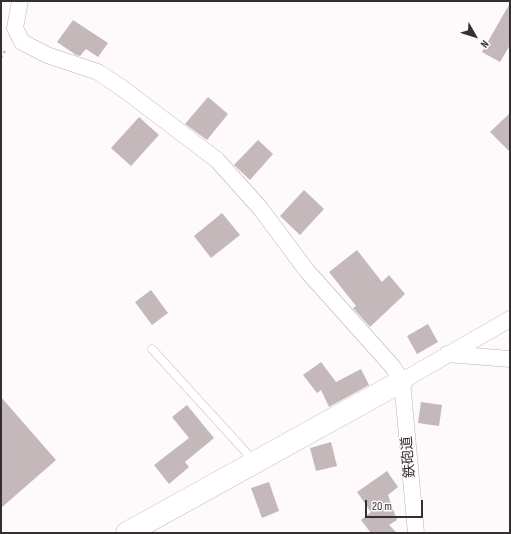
<!DOCTYPE html>
<html>
<head>
<meta charset="utf-8">
<style>
	body { margin:0 }
	#map { position:relative; width:511px; height:534px; overflow:hidden; background:#fef9fa; font-family:"Sofia Sans Condensed",sans-serif }
	canvas { display:block }
	.frame { position:absolute; inset:0; border:2px solid #342f30; pointer-events:none }
	.north { position:absolute; left:455px; top:16px; width:40px; height:40px; -webkit-text-stroke:3px #fef9fa; paint-order:stroke; rotate:129deg; font-size:11px; font-weight:700; line-height:16px; text-align:center; color:#342f30 }
	.north::after { content:''; display:block; margin:auto; width:14px; height:18px; background:#342f30; clip-path:polygon(50% 0,100% 100%,50% 72%,0 100%) }
	.scale { position:absolute; left:365px; top:500px; width:58px; height:18px; box-sizing:border-box; border:2px solid #342f30; border-top:0; padding-left:5px; font-size:12px; line-height:14px; white-space:nowrap; color:#342f30; -webkit-text-stroke:3px #fef9fa; paint-order:stroke }
</style>
</head>
<body>
<div id="map">
<canvas width="511" height="534"></canvas>
<div class="frame"></div>
<div class="north">N</div>
<div class="scale">20 m</div>
</div>
<script>
const context = document.querySelector('canvas').getContext('2d');
context.lineJoin = 'round';
function paint(path, color) { context.fillStyle = color; context.fill(path, 'evenodd'); }
function strokePath(path, color, width, dash) { context.strokeStyle = color; context.lineWidth = width; context.lineCap = dash ? 'butt' : 'round'; context.setLineDash(dash || []); context.stroke(path); }
function drawText(font, color, halo, rows, align = 'center') {
  context.font = font + ' "Sofia Sans Condensed","Noto Sans JP",sans-serif'; context.lineWidth = 3; context.setLineDash([]); context.textBaseline = 'middle'; context.strokeStyle = halo; context.fillStyle = color; for (const [text, x, y, turn = 0] of rows) {
    context.save(); context.translate(x, y); context.rotate((+turn || 0) * Math.PI / 180); context.textAlign = isNaN(turn) ? turn : align; if (halo) context.strokeText(text, 0, 0); context.fillText(text, 0, 0); context.restore();
  }
}
const building = new Path2D(`
	M 510,3 L 510,45 L 500,62 L 482,52 Z
	M 73,20 L 108,43 L 98,57 L 86,49 L 80,56 L 76,55 L 57,42 Z
	M 208,97 L 228,114 L 207,140 L 185,124 Z
	M 510,113 L 510,152 L 490,132 Z
	M 139,117 L 159,135 L 131,166 L 111,148 Z
	M 258,140 L 273,154 L 250,180 L 234,165 Z
	M 304,190 L 324,209 L 300,235 L 280,216 Z
	M 222,213 L 240,235 L 211,258 L 194,236 Z
	M 357,250 L 382,282 L 389,275 L 405,294 L 370,327 L 353,308 L 356,306 L 329,272 Z
	M 151,290 L 168,313 L 152,325 L 135,302 Z
	M 428,324 L 438,342 L 417,354 L 407,336 Z
	M 321,362 L 336,382 L 361,369 L 369,385 L 329,407 L 321,390 L 317,393 L 303,375 Z
	M 1,397 L 56,460 L 1,508 Z
	M 421,402 L 442,405 L 439,426 L 418,423 Z
	M 187,405 L 214,438 L 185,462 L 189,467 L 169,484 L 154,465 L 189,438 L 172,417 Z
	M 331,442 L 337,466 L 316,471 L 310,448 Z
	M 387,471 L 398,487 L 388,495 L 397,520 L 389,525 L 397,533 L 371,533 L 361,520 L 371,512 L 357,492 Z
	M 269,482 L 279,511 L 262,518 L 251,488 Z`);
const path = new Path2D(`
	M 1,57 L 6,49`);
const lane = new Path2D(`
	M 152,349 L 254,461`);
const street = new Path2D(`
	M 20,1 L 15,28 L 22,42 L 47,55 L 98,72 L 122,88 L 217,160 L 260,208 L 307,271 L 392,366 L 402,381
	M 447,354 L 510,359
	M 402,381 L 416,533
	M 402,381 L 510,319`);
const secondary = new Path2D(`
	M 127,533 L 402,381`);
const streetNames = [
	["鉄砲道",409,457,-95]
];
paint(building, '#c4b8bb');
strokePath(lane, '#bcb0b2', 9);
strokePath(street, '#bcb0b2', 17);
strokePath(secondary, '#bcb0b2', 23);
strokePath(path, '#b5b0b1', 2.5, [2, 3]);
strokePath(lane, '#fff', 8);
strokePath(street, '#fff', 16);
strokePath(secondary, '#fff', 22);
drawText('14px', '#342f30', '#fef9fa', streetNames);
</script>
</body>
</html>
